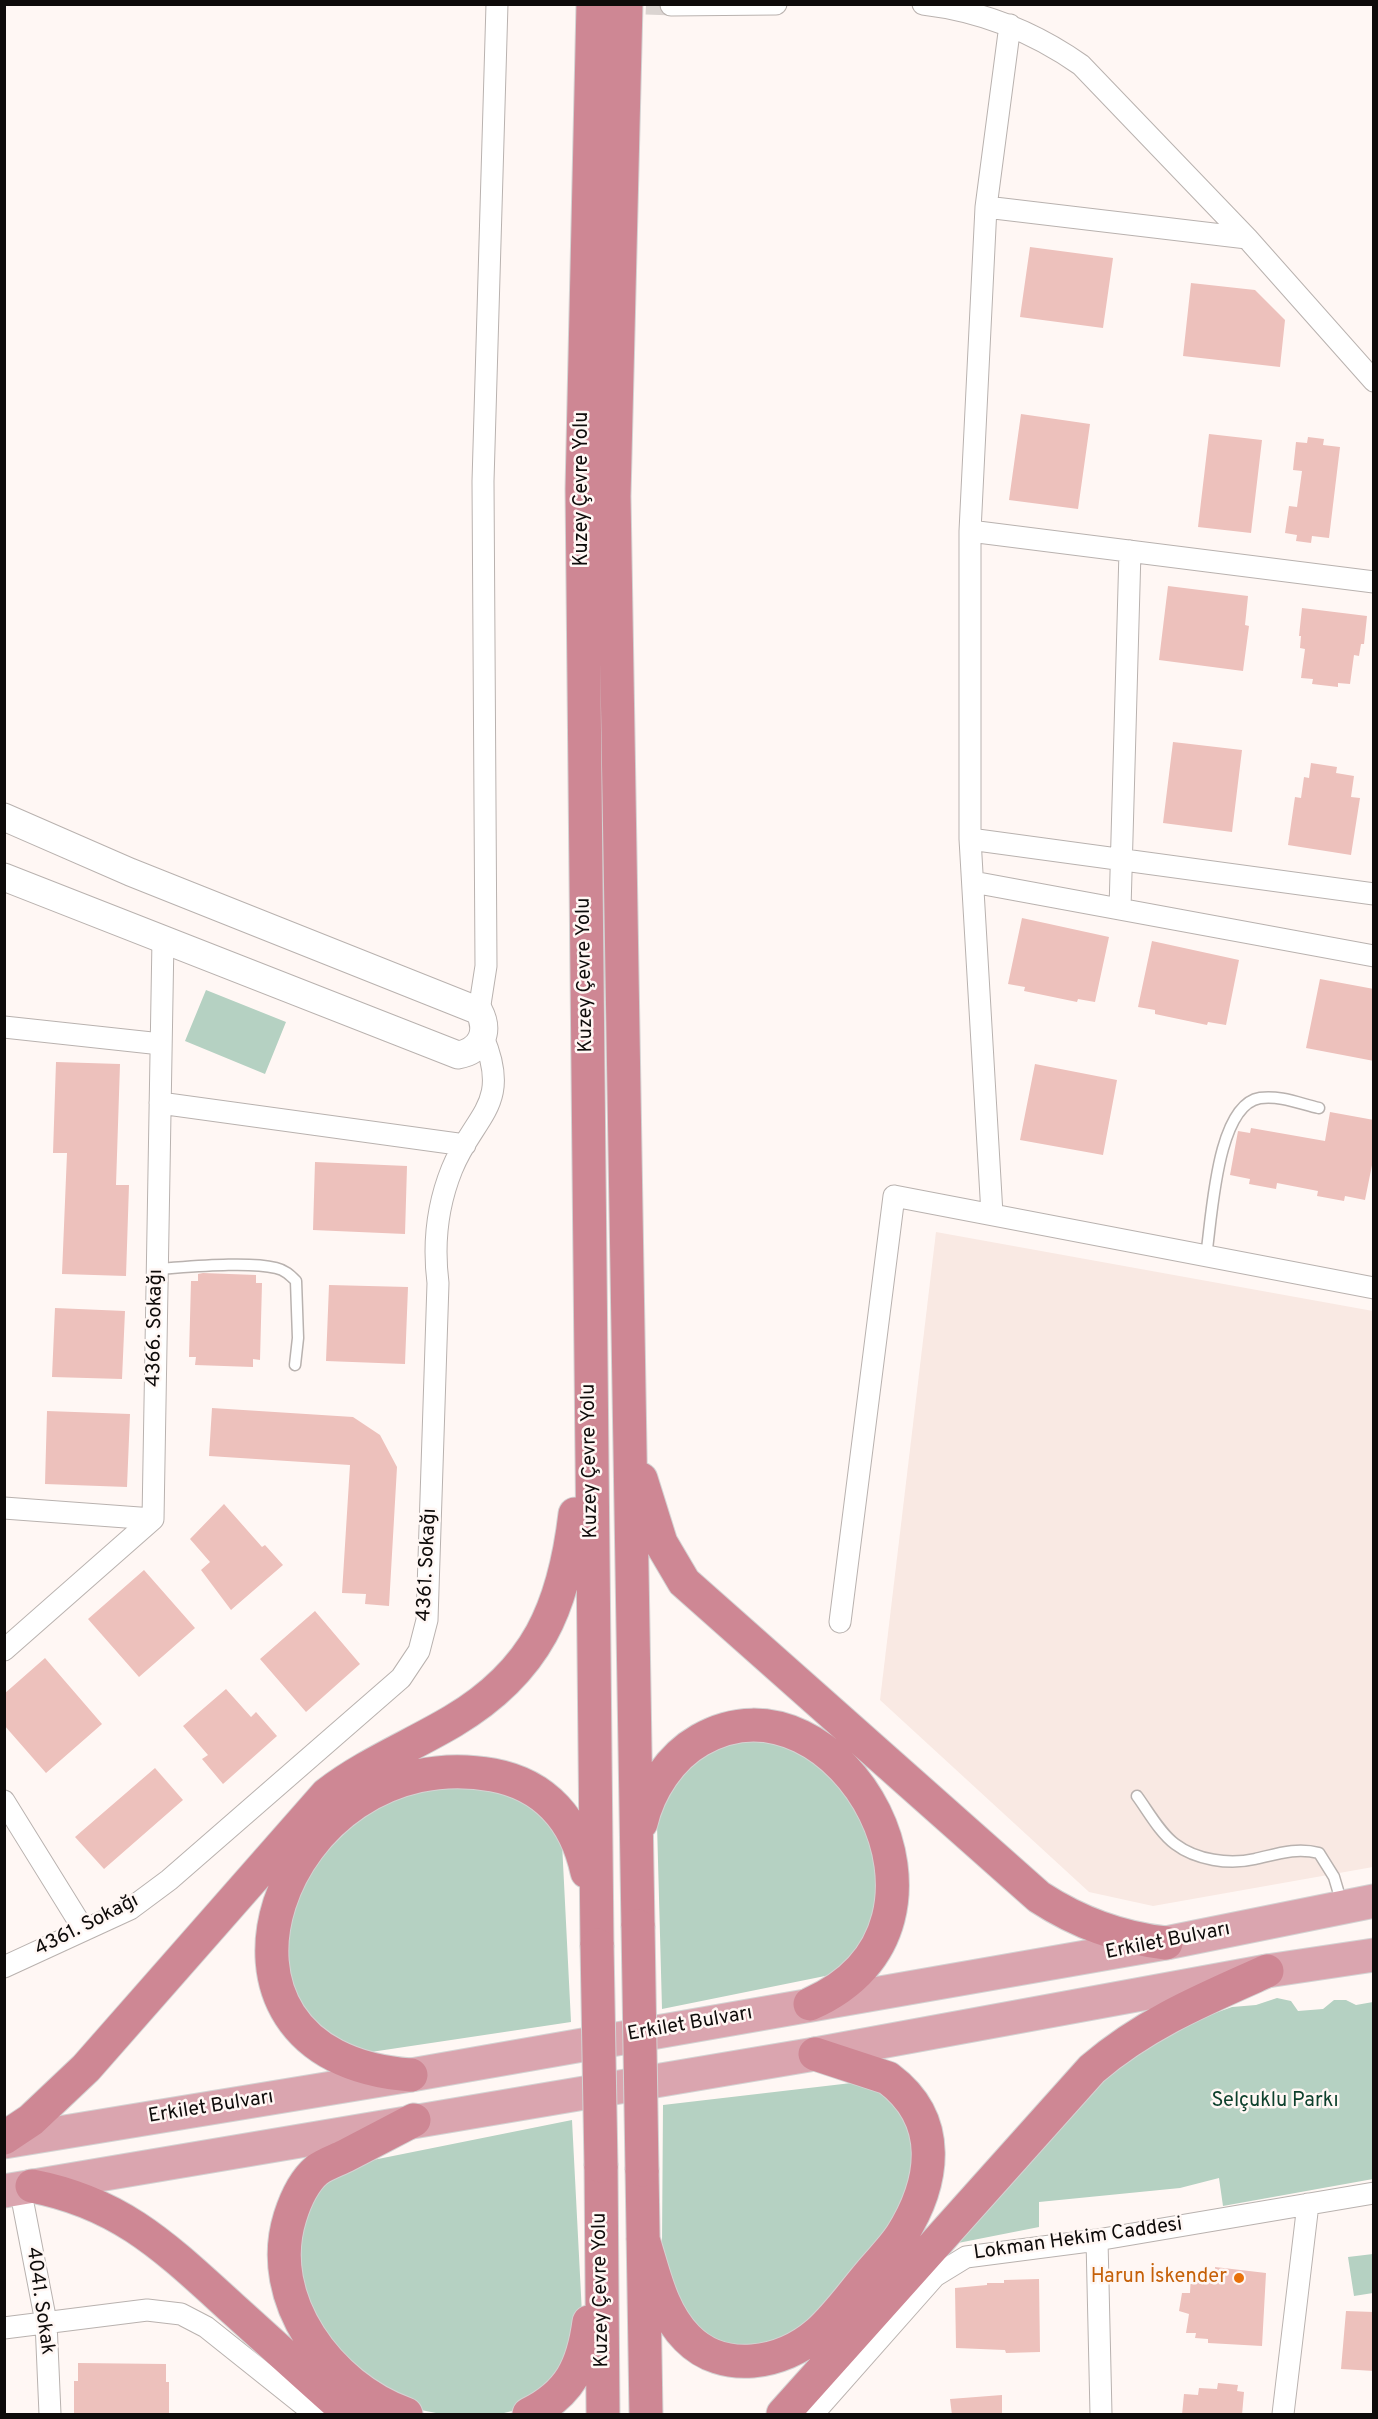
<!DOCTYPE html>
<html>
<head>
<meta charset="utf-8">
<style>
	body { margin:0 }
	#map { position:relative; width:1378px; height:2419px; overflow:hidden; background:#fff7f4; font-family:Overpass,sans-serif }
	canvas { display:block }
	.frame { position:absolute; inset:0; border:6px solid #0e0b0a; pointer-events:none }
</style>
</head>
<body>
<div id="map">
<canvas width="1378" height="2419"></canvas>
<div class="frame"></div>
</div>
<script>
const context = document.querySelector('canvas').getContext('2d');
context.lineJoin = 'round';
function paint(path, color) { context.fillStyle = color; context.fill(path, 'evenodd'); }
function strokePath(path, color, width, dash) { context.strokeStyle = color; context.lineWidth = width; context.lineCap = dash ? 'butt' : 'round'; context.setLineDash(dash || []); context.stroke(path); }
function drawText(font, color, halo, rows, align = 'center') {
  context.font = font + ' Overpass,sans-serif'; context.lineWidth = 5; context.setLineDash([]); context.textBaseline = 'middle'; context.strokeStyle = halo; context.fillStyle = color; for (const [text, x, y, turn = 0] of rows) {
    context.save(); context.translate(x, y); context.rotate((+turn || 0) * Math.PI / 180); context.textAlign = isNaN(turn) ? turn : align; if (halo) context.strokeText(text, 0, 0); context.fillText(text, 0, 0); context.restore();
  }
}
const built = new Path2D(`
	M 936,1232 L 1373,1311 L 1373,1867 L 1153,1906 L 1089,1892 L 880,1700 Z`);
const green = new Path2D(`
	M 206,990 L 286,1022 L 265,1074 L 185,1041 Z
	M 728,1739 L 795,1746 L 853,1798 L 881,1864 L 870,1938 L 830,1975 L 662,2009 L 657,1824 L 659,1810 L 679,1770 Z
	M 478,1783 L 537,1805 L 562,1843 L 571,2022 L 371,2052 L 324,2039 L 282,1977 L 298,1880 L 379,1799 Z
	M 1277,1998 L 1291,2001 L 1298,2011 L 1323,2009 L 1334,2000 L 1346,2000 L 1356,2005 L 1373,2002 L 1373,2179 L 1223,2206 L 1219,2178 L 1180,2188 L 1039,2202 L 1039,2227 L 958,2243 L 1103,2070 L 1204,2017 L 1232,2007 L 1256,2005 Z
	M 860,2082 L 872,2085 L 901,2106 L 920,2156 L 897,2224 L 795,2337 L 729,2350 L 673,2309 L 662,2244 L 663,2105 Z
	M 572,2120 L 582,2314 L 563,2372 L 516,2410 L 500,2414 L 441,2414 L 411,2408 L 340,2361 L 300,2290 L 299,2227 L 322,2185 L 358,2163 Z
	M 1373,2254 L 1373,2293 L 1354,2296 L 1348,2257 Z`);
const building = new Path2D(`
	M 1030,247 L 1113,258 L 1103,328 L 1020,317 Z
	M 1191,283 L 1255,290 L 1285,320 L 1280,367 L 1183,356 Z
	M 1021,414 L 1090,424 L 1078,509 L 1009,500 Z
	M 1209,434 L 1262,440 L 1251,533 L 1198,527 Z
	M 1308,437 L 1324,439 L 1323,445 L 1340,447 L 1329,538 L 1312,536 L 1311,543 L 1296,541 L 1297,535 L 1285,533 L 1289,506 L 1297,507 L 1302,471 L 1293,470 L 1296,442 L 1307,443 Z
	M 1168,586 L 1248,596 L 1245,625 L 1249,626 L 1243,671 L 1159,660 Z
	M 1302,608 L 1367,616 L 1364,644 L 1361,644 L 1359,656 L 1354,655 L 1350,684 L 1338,683 L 1338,687 L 1312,684 L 1313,679 L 1301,678 L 1305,649 L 1300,648 L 1301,636 L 1299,636 Z
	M 1173,742 L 1242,750 L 1232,832 L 1163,823 Z
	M 1311,763 L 1337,767 L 1336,773 L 1354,776 L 1351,797 L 1360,798 L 1351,855 L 1288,845 L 1295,797 L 1301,798 L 1304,777 L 1309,778 Z
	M 1022,918 L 1109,937 L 1095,1002 L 1078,999 L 1077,1002 L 1024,991 L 1025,987 L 1008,984 Z
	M 1152,941 L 1239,960 L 1226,1025 L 1208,1022 L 1207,1025 L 1155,1014 L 1155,1010 L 1138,1007 Z
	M 1320,979 L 1374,989 L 1374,1061 L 1306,1048 Z
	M 56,1062 L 120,1064 L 116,1185 L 129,1185 L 126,1276 L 62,1274 L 67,1153 L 53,1153 Z
	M 1035,1064 L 1117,1080 L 1103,1155 L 1020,1140 Z
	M 1330,1112 L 1374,1120 L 1374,1155 L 1365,1200 L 1345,1196 L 1344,1201 L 1317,1196 L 1318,1191 L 1277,1183 L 1276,1189 L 1249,1184 L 1250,1179 L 1230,1175 L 1238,1131 L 1250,1133 L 1251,1128 L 1325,1141 Z
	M 315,1162 L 407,1166 L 405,1234 L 313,1230 Z
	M 203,1273 L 256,1275 L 256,1283 L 262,1283 L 260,1360 L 253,1359 L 253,1367 L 195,1365 L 196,1357 L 189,1357 L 191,1281 L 198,1281 L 198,1274 Z
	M 329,1285 L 408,1287 L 405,1364 L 326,1361 Z
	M 55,1308 L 125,1311 L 122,1379 L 52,1377 Z
	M 212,1408 L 353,1417 L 380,1435 L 397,1467 L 389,1606 L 365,1604 L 366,1594 L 342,1593 L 350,1465 L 209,1456 Z
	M 47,1411 L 130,1414 L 127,1487 L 45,1484 Z
	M 224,1504 L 262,1547 L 265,1545 L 283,1565 L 231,1610 L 201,1570 L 210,1562 L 190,1539 Z
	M 144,1570 L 195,1628 L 139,1677 L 88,1619 Z
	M 315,1611 L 360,1664 L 306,1712 L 260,1659 Z
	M 45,1658 L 102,1724 L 46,1773 L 4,1725 L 4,1694 Z
	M 226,1689 L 251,1717 L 256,1712 L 277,1736 L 223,1784 L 202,1759 L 208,1755 L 183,1726 Z
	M 155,1768 L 183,1800 L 104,1869 L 75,1837 Z
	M 1215,2267 L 1266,2273 L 1262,2346 L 1208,2343 L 1208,2339 L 1195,2338 L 1196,2333 L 1186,2333 L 1189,2314 L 1179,2311 L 1182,2293 L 1190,2293 L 1191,2273 L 1215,2272 Z
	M 1039,2279 L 1040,2352 L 1006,2353 L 1005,2350 L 956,2348 L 955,2288 L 987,2285 L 987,2283 L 1004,2283 L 1004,2280 Z
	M 1346,2311 L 1374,2312 L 1374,2371 L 1341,2369 Z
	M 78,2363 L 166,2364 L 166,2382 L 169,2382 L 169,2415 L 74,2415 L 74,2381 L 78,2381 Z
	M 1218,2383 L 1238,2385 L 1237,2391 L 1244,2392 L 1242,2415 L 1182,2415 L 1184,2394 L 1198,2395 L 1199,2388 L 1217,2389 Z
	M 1002,2395 L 1002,2415 L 952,2415 L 950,2399 Z`);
const minorTunnel = new Path2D(`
	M 646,4 L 671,5`);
const service = new Path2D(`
	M 1206,1256 C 1212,1219 1216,1105 1260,1098 C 1280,1095 1301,1104 1319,1108
	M 157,1269 C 189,1267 247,1261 276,1268 C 285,1270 290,1275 296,1281 L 298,1338 L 295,1365
	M 1137,1796 C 1148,1811 1160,1833 1175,1844 C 1196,1860 1229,1865 1255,1859 C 1277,1854 1296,1847 1319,1853 L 1334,1877 L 1342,1904`);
const minor = new Path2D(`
	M 923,4 C 982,11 1033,31 1081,65 L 1247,238 L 1374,381
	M 671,5 L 776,4
	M 986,207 L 1247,238
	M 970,531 L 1374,582
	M 970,839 L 1374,894
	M 973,882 L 1374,956
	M 1120,909 L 1130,551
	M 479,1011 L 486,966 L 483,481 L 497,4
	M 4,1027 L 161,1044
	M 160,1103 L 465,1145
	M 992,1214 L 970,839 L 970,531 L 986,207 L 1010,25
	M 4,1508 L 153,1519
	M 840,1622 L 894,1196 L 1374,1288
	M 4,1650 L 153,1519 L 163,939
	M 4,1801 L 84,1930
	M 4,1967 L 130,1909 L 169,1880 L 401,1678 L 419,1651 L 427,1620 L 438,1283 C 433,1243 437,1206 452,1169 C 474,1115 512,1105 483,1037
	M 20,2188 L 46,2322 L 50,2414
	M 1097,2240 L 1101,2414
	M 4,2328 L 147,2310 L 181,2314 L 206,2327 L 315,2414
	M 813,2414 L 935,2276 L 966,2257 L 1097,2240 L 1374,2193
	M 1283,2414 L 1308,2204`);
const tertiary = new Path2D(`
	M 4,817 L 130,872 L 479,1011 C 490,1032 481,1051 458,1055 L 4,877`);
const primary = new Path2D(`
	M 4,2142 L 411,2075 L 1166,1943 L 1374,1901
	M 4,2191 L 815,2054 L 1267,1971 L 1374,1955`);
const trunk = new Path2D(`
	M 593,4 L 582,489 L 597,1945
	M 626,4 L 614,496 L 638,1926
	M 641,1479 L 661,1543 L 684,1582 L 1039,1897 C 1079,1923 1119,1938 1166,1943
	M 641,1823 C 649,1790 670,1757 700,1740 C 839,1660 990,1925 810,2004
	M 411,2075 C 164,2057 280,1736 493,1775 C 546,1785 576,1821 587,1872
	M 4,2138 L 31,2120 L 86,2068 L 327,1794 C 366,1764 411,1746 453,1721 C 537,1671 564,1607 575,1514
	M 601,2166 L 603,2414
	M 642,2170 L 646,2414
	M 32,2186 C 121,2203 166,2248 231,2307 C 271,2343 310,2379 350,2414
	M 643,2239 C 654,2273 661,2312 687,2338 C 723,2375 782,2364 818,2333 C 836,2317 851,2296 866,2278 C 877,2264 891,2251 901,2236 C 935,2182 944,2120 888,2078 L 815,2054
	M 406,2414 C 330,2387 264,2300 290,2217 C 295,2201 304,2181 317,2170 C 325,2164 337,2160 345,2156 C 368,2144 391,2132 414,2120
	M 529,2414 C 570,2394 583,2366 589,2322
	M 783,2414 L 1092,2069 C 1144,2024 1204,1999 1267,1971`);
const trunkBridge = new Path2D(`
	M 638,1926 L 642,2170
	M 597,1945 L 601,2166`);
const markers = [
	[1239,2278,6,"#e8710a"]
];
const streetNames = [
	["Kuzey Çevre Yolu",583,489,-90],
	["Kuzey Çevre Yolu",586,975,-91],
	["4366. Sokağı",156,1328,-89],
	["Kuzey Çevre Yolu",591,1461,-91],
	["4361. Sokağı",428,1565,-87],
	["4361. Sokağı",87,1926,-27],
	["Erkilet Bulvarı",1168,1942,-11],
	["Erkilet Bulvarı",690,2025,-10],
	["Erkilet Bulvarı",211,2108,-9],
	["Lokman Hekim Caddesi",1078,2240,-8],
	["Kuzey Çevre Yolu",602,2290,-91],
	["4041. Sokak",39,2301,82]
];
const parkNames = [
	["Selçuklu Parkı",1275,2102]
];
const foodNames = [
	["Harun İskender",1227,2278]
];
paint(built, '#f9e9e3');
paint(green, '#b5d1c2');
paint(building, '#edc1bc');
strokePath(minorTunnel, '#dbd4d1', 21, [21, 10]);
strokePath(service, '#b9b2af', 13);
strokePath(minor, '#b9b2af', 23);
strokePath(tertiary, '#b9b2af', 29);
strokePath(primary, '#d4d3d3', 35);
strokePath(trunk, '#d4d3d3', 35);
strokePath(service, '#fff', 10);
strokePath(minor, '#fff', 21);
strokePath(tertiary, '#fff', 27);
strokePath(primary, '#daa5af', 33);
strokePath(trunk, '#ce8794', 33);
strokePath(trunkBridge, '#d4d3d3', 35, []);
strokePath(trunkBridge, '#ce8794', 33);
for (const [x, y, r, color] of markers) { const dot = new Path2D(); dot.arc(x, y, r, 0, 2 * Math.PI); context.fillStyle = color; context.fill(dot); strokePath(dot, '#fff7f4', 2); }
drawText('20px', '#0e0b0a', '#fff7f4', streetNames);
drawText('20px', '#0d402c', '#fff7f4', parkNames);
drawText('20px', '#c56008', '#fff7f4', foodNames, 'right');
</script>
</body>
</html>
